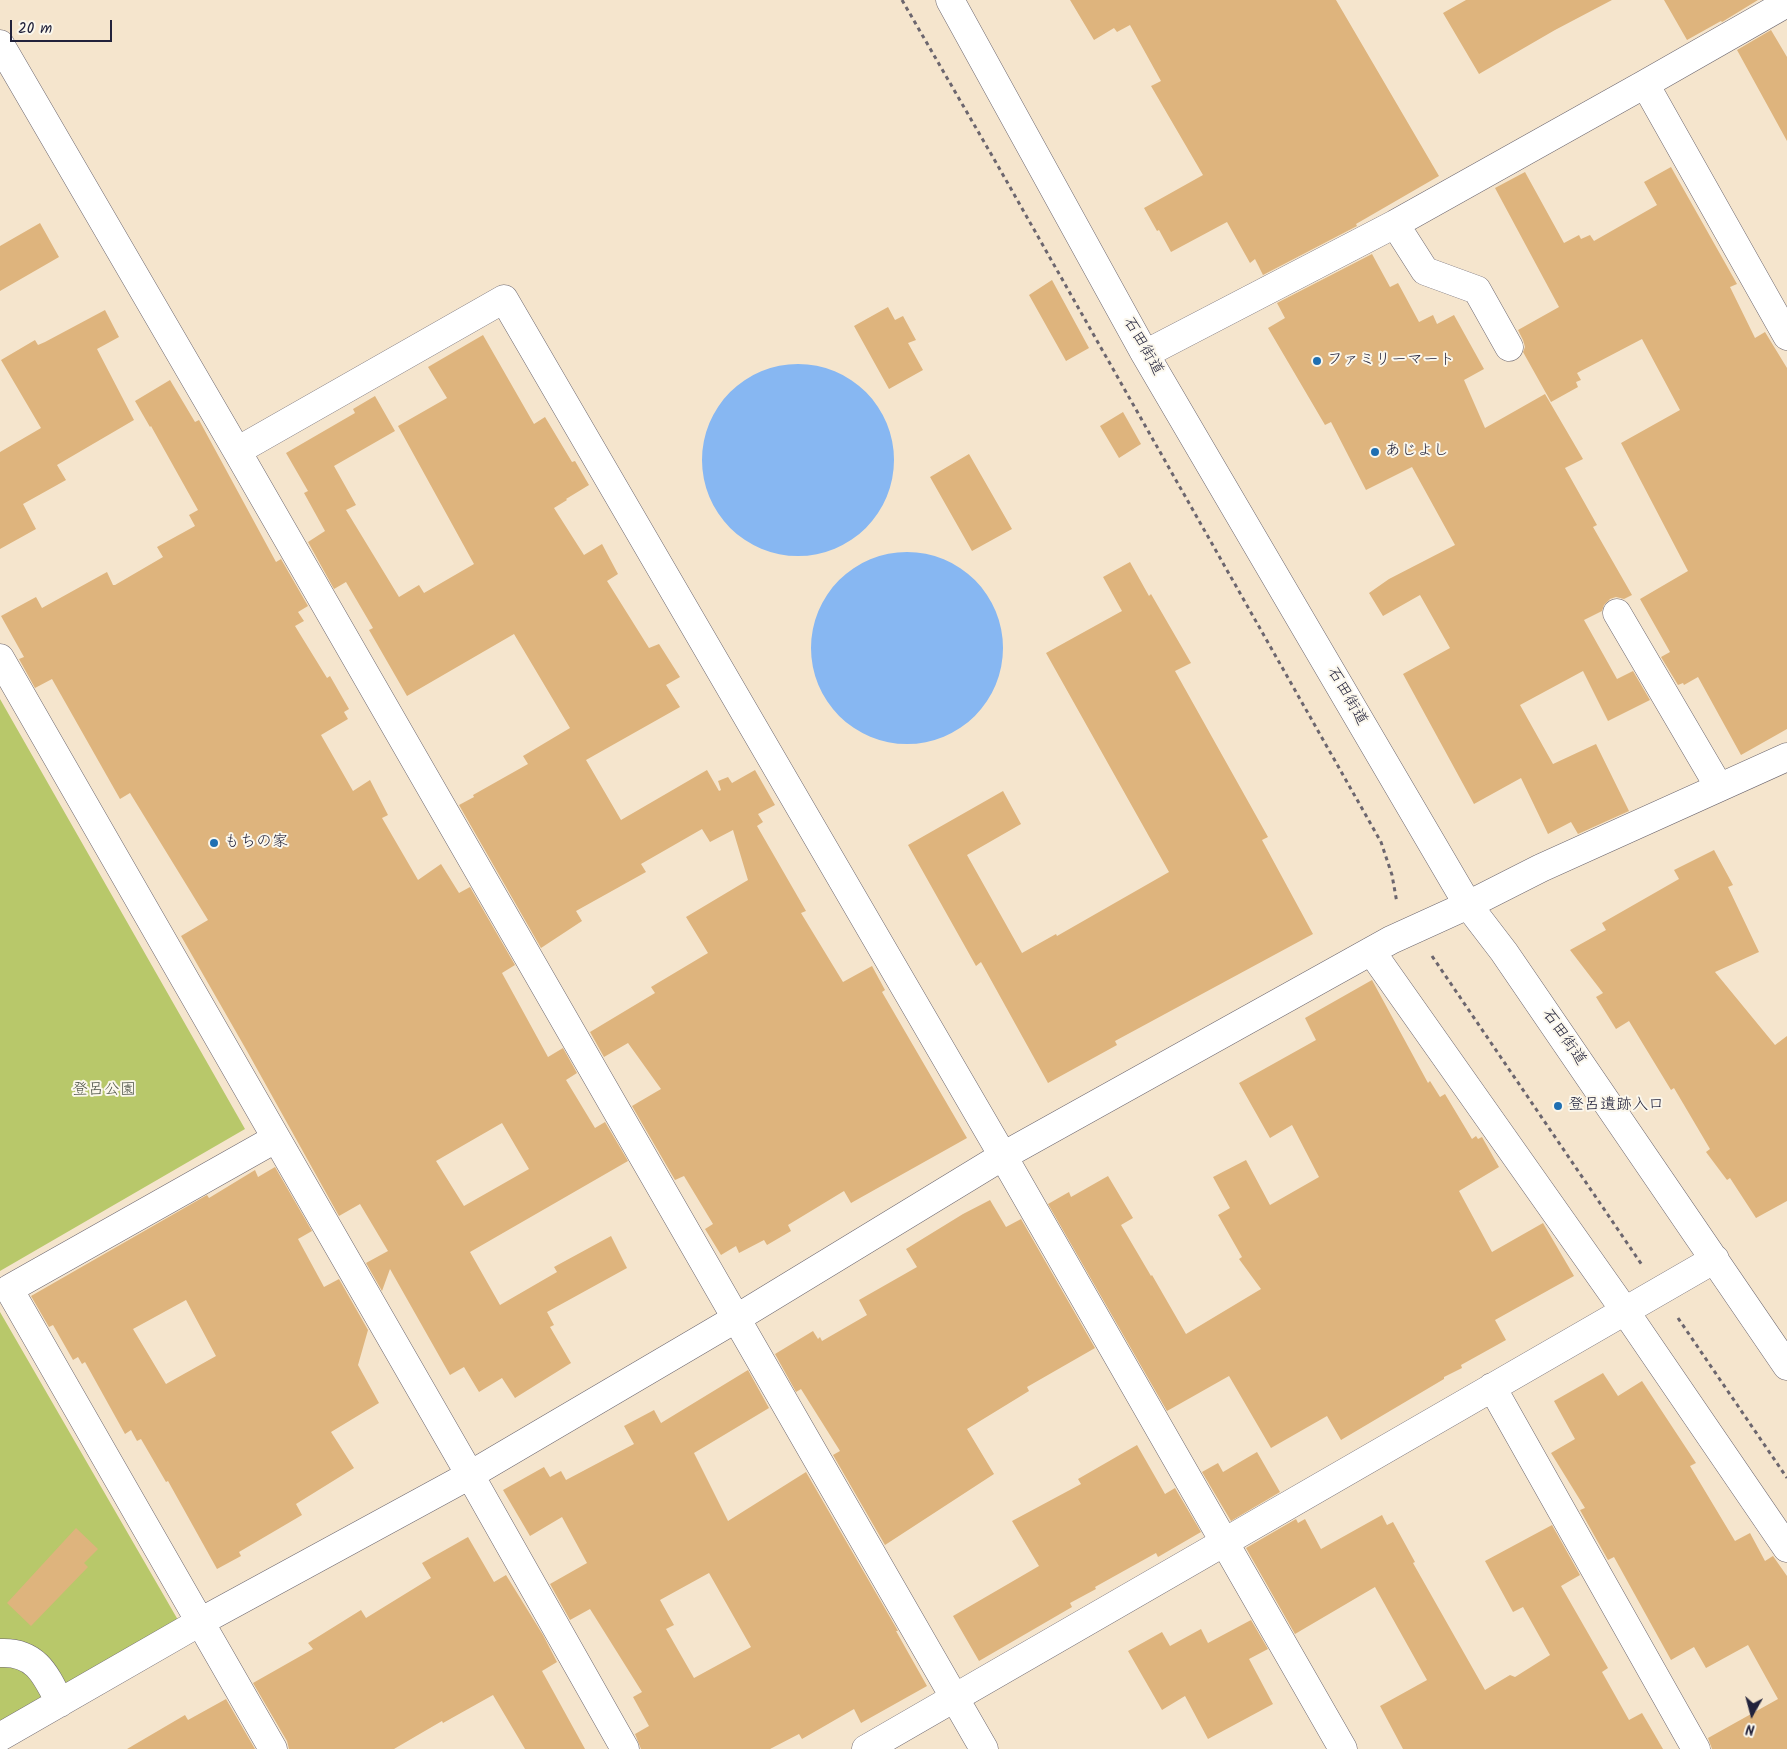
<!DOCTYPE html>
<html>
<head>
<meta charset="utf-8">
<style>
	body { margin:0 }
	#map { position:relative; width:1787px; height:1749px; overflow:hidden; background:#f5e5cd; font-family:Kalam,sans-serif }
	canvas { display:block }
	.north { position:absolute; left:1727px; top:1689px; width:50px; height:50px; -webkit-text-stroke:4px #fbf7ec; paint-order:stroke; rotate:187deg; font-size:14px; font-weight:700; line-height:20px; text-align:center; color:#22223b }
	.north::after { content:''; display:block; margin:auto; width:18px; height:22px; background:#22223b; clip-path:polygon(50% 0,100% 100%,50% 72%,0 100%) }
	.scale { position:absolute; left:10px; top:20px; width:102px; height:22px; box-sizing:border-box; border:2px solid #22223b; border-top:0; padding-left:6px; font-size:15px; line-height:18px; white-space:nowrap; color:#22223b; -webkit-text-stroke:4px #fbf7ec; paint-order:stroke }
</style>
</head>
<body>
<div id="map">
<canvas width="1787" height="1749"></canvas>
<div class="north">N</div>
<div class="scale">20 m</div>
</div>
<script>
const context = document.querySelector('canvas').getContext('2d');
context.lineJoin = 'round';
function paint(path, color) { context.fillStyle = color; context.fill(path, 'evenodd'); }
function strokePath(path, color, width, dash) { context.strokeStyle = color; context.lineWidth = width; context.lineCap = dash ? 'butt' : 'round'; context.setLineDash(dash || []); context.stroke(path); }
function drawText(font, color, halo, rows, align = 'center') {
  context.font = font + ' Kalam,"Klee One",sans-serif'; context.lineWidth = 4; context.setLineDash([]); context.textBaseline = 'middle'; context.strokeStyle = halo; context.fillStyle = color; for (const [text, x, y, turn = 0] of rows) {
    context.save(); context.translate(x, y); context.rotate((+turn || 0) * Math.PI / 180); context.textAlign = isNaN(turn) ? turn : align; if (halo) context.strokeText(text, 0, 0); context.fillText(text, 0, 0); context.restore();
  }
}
const green = new Path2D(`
	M 0,699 L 245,1129 L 0,1271 Z
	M 0,1312 L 178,1620 L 0,1723 Z`);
const water = new Path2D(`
	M702 460a96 96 0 1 1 192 0a96 96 0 1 1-192 0Z
	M811 648a96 96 0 1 1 192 0a96 96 0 1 1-192 0Z`);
const building = new Path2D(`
	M 1070,0 L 1336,0 L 1439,176 L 1356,224 L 1357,226 L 1263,275 L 1255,259 L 1250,263 L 1227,222 L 1171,252 L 1159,230 L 1157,231 L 1144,208 L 1203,175 L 1151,86 L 1161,81 L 1130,25 L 1117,32 L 1114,28 L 1094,40 Z
	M 1466,0 L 1612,0 L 1555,30 L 1479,74 L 1443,13 Z
	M 1664,0 L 1758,0 L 1722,22 L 1721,21 L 1687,40 Z
	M 1771,30 L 1787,57 L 1787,141 L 1737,50 Z
	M 1671,167 L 1737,284 L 1730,287 L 1755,338 L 1765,332 L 1787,368 L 1787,729 L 1741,755 L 1698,677 L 1684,685 L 1683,683 L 1678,685 L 1661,657 L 1670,652 L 1640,599 L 1688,571 L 1621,443 L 1680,410 L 1642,339 L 1577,373 L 1581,380 L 1576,382 L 1578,387 L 1551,402 L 1523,352 L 1525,347 L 1523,340 L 1518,330 L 1559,307 L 1495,188 L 1525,172 L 1564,243 L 1579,235 L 1581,239 L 1590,235 L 1594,241 L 1657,205 L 1644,182 Z
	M 40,223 L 59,257 L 0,291 L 0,246 Z
	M 1372,254 L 1390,287 L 1398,283 L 1419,322 L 1433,315 L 1437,324 L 1454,315 L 1484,369 L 1464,380 L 1485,428 L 1545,394 L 1583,459 L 1565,468 L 1597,525 L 1593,527 L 1632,595 L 1624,599 L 1616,597 L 1610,599 L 1604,605 L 1602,611 L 1584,620 L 1617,679 L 1633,671 L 1650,700 L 1608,721 L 1583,671 L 1520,705 L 1553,764 L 1596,744 L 1629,811 L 1578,834 L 1571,822 L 1548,834 L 1521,778 L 1474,804 L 1403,674 L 1450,648 L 1420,595 L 1383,616 L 1369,593 L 1389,579 L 1455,545 L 1412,467 L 1366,490 L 1331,422 L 1325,425 L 1268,328 L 1285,318 L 1277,303 Z
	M 1052,280 L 1089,348 L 1066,361 L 1029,295 Z
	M 888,307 L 895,320 L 903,316 L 916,340 L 908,343 L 923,370 L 889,389 L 854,326 Z
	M 105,310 L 119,337 L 97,349 L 134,420 L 57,465 L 66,480 L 23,504 L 36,529 L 0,549 L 0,452 L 41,428 L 1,360 L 35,340 L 38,345 L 45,342 Z
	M 483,335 L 534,424 L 545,417 L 572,462 L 575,461 L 589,485 L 566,499 L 567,500 L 554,508 L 584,555 L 602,544 L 618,574 L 607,581 L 649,648 L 659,644 L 680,677 L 666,685 L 680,707 L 586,760 L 621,820 L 707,770 L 719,791 L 721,790 L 718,781 L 728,777 L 732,783 L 755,770 L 775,805 L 758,814 L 763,822 L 757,826 L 806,911 L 801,913 L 843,982 L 872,966 L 885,990 L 882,992 L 967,1138 L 851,1203 L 844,1191 L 788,1225 L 791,1231 L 767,1245 L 764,1240 L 739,1253 L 736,1246 L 721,1255 L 705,1229 L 713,1224 L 684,1176 L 675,1180 L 632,1106 L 661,1089 L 628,1043 L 604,1057 L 590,1032 L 655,993 L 651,987 L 708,953 L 686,917 L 748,880 L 733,830 L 710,842 L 702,829 L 641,864 L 646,872 L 576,911 L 582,921 L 541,948 L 459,805 L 474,797 L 473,795 L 528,764 L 523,756 L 570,728 L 514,634 L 407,696 L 369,630 L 373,628 L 346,582 L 334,589 L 308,542 L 325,531 L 304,493 L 308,491 L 286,453 L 355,413 L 353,409 L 375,396 L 395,431 L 334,466 L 356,505 L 346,510 L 399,597 L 419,585 L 424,593 L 474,564 L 398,426 L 447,398 L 428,367 Z
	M 170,380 L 195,422 L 199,420 L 276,562 L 281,559 L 308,606 L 298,612 L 304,621 L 295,626 L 327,678 L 330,676 L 349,709 L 344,712 L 348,719 L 321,735 L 353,791 L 370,780 L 388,815 L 382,818 L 418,880 L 441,864 L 459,893 L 470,887 L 515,965 L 502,973 L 548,1057 L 563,1048 L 577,1073 L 566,1080 L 595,1128 L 605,1122 L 628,1161 L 470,1252 L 500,1305 L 557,1272 L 554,1267 L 611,1236 L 627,1268 L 547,1312 L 554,1325 L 550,1327 L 571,1363 L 515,1398 L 502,1378 L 479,1392 L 464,1367 L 450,1375 L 390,1269 L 382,1291 L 366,1263 L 388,1251 L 360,1204 L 339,1216 L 247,1051 L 181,936 L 208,920 L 130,793 L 120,799 L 52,679 L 35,688 L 19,659 L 24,657 L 1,616 L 36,597 L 42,608 L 107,572 L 113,585 L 115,585 L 163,557 L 157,547 L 195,526 L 189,515 L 198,510 L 151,426 L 150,427 L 135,401 ZM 502,1123 L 529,1169 L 464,1206 L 436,1161 Z
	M 1123,412 L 1141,444 L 1119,458 L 1100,426 Z
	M 969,454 L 1012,529 L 972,551 L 930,477 Z
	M 1130,562 L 1149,596 L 1151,594 L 1191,663 L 1175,671 L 1268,837 L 1262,840 L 1313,934 L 1115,1041 L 1117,1045 L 1048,1083 L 981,962 L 976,966 L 908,845 L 1003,791 L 1021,824 L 967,855 L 1022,953 L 1056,934 L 1057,936 L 1169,872 L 1046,653 L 1122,611 L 1103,577 Z
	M 1714,850 L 1733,885 L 1728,887 L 1759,952 L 1715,972 L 1775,1045 L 1787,1036 L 1787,1201 L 1756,1218 L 1730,1178 L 1727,1180 L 1706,1152 L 1710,1149 L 1674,1088 L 1671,1090 L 1629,1021 L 1616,1029 L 1596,997 L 1603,993 L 1570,950 L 1606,930 L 1602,923 L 1679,879 L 1674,870 Z
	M 1372,980 L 1428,1083 L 1430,1081 L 1440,1097 L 1445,1094 L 1472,1139 L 1476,1136 L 1478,1139 L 1482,1137 L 1499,1167 L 1459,1191 L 1492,1252 L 1543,1223 L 1574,1276 L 1495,1320 L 1506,1340 L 1461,1365 L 1462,1368 L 1444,1377 L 1444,1379 L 1341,1440 L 1327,1416 L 1271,1448 L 1229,1376 L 1167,1411 L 1048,1204 L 1069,1192 L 1071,1197 L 1108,1176 L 1133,1218 L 1121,1225 L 1151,1276 L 1152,1275 L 1186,1334 L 1261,1289 L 1239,1259 L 1242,1257 L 1218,1215 L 1230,1208 L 1213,1177 L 1246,1160 L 1270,1205 L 1319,1177 L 1292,1125 L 1270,1138 L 1239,1083 L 1316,1040 L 1305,1018 Z
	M 275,1167 L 312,1231 L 298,1239 L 324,1287 L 339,1279 L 368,1330 L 358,1365 L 379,1403 L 331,1432 L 354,1468 L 296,1504 L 302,1515 L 239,1552 L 241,1556 L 217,1569 L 168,1481 L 166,1482 L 141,1439 L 137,1441 L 131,1430 L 125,1434 L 85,1362 L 82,1364 L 78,1357 L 73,1360 L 53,1325 L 49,1327 L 31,1296 L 207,1195 L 209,1198 L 255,1170 L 258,1177 ZM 186,1300 L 216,1356 L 166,1384 L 133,1329 Z
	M 990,1200 L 1006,1227 L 1021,1219 L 1095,1348 L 1027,1387 L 1029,1391 L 967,1429 L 994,1474 L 885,1545 L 833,1455 L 840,1451 L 801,1389 L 796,1392 L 775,1354 L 813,1331 L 818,1339 L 820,1337 L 822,1341 L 867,1315 L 859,1300 L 917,1267 L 906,1249 L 963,1214 Z
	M 748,1370 L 769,1408 L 694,1453 L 728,1521 L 806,1472 L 898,1631 L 896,1631 L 927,1686 L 861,1723 L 854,1709 L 802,1739 L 799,1734 L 770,1749 L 641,1749 L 635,1734 L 649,1726 L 633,1697 L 642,1692 L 590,1609 L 570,1620 L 550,1584 L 587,1563 L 562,1517 L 530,1536 L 503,1490 L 544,1467 L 550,1477 L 561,1471 L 566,1480 L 634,1444 L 624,1426 L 654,1410 L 661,1423 ZM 709,1573 L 751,1647 L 694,1678 L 666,1629 L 674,1625 L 660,1600 Z
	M 1603,1373 L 1618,1396 L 1642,1381 L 1696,1463 L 1690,1466 L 1735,1541 L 1750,1533 L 1765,1561 L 1773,1556 L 1787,1576 L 1787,1749 L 1712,1749 L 1708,1738 L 1778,1699 L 1748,1645 L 1706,1668 L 1694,1647 L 1671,1660 L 1614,1557 L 1608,1560 L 1580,1510 L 1585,1508 L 1551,1453 L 1575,1439 L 1554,1401 Z
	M 1137,1445 L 1165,1494 L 1175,1488 L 1201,1532 L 1158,1557 L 1156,1553 L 1095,1587 L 1096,1589 L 1070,1603 L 1072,1607 L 979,1661 L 953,1616 L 1039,1566 L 1012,1521 L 1081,1484 L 1078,1479 Z
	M 1257,1452 L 1280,1492 L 1231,1521 L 1202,1472 L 1218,1463 L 1223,1472 Z
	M 1382,1515 L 1387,1525 L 1393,1522 L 1415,1562 L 1413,1563 L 1485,1690 L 1510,1675 L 1515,1677 L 1550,1655 L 1523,1607 L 1513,1612 L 1485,1561 L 1552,1525 L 1580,1575 L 1561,1586 L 1608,1668 L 1602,1672 L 1629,1720 L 1642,1713 L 1663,1749 L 1403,1749 L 1380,1706 L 1427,1680 L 1375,1587 L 1295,1634 L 1246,1548 L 1296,1519 L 1298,1523 L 1305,1519 L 1321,1549 Z
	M 76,1528 L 98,1549 L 84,1563 L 88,1567 L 31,1626 L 7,1603 Z
	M 468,1537 L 494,1582 L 506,1575 L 543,1635 L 557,1662 L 542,1671 L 585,1749 L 525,1749 L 493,1695 L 443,1723 L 442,1721 L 394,1749 L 289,1749 L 287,1741 L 253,1683 L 313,1649 L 308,1643 L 361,1610 L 366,1618 L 431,1578 L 422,1563 Z
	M 1251,1620 L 1268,1649 L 1249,1659 L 1273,1704 L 1208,1739 L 1185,1696 L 1162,1710 L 1128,1651 L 1162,1632 L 1170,1646 L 1201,1629 L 1208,1643 Z
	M 226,1699 L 255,1749 L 127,1749 L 185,1715 L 188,1720 Z`);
const path = new Path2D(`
	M 902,0 L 998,166 L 1381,842 L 1392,875 L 1397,903
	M 1432,956 L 1642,1265
	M 1678,1318 L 1787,1478`);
const minor = new Path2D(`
	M 950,0 L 1145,354 L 1468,905 L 1504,952 L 1787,1366
	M 0,44 L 237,451 L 984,1749
	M 1645,84 L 1787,336
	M 1395,224 L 1425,271 L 1477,290 L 1509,347
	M 1145,354 L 1395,224 L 1645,84 L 1787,3
	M 237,451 L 504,299 L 1003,1156 L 1343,1749
	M 1617,613 L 1719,787
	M 0,658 L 470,1475 L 625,1749
	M 1371,951 L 1625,1311 L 1787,1548
	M 1492,1387 L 1696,1749
	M 0,1653 C 36,1651 46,1675 60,1703
	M 0,1737 L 200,1622 L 470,1475 L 737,1318 L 1003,1156 L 1391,940 L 1468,905 L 1541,868 L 1787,757
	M 273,1749 L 9,1289 L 275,1139
	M 866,1749 L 1715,1259`);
const markers = [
	[1317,361,5,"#1f6fb2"],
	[1375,452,5,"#1f6fb2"],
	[214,843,5,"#1f6fb2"],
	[1558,1106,5,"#1f6fb2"]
];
const streetNames = [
	["石田街道",1142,347,60],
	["石田街道",1346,697,60],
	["石田街道",1563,1038,55]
];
const poiNames = [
	["ファミリーマート",1327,361],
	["あじよし",1385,452],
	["もちの家",224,843],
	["登呂遺跡入口",1568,1106]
];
const parkNames = [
	["登呂公園",104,1091]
];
paint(green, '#b8c86a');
paint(water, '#87b7f2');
paint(building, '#deb47d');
strokePath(minor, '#6c666e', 29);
strokePath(path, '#6c666e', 3, [4, 4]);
strokePath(minor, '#fff', 28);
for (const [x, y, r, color] of markers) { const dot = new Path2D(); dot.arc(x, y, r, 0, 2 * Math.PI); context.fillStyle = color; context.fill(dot); strokePath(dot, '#fbf7ec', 2); }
drawText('16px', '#22223b', '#fbf7ec', streetNames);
drawText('16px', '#22223b', '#fbf7ec', poiNames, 'left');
drawText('16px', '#4f5449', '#fbf7ec', parkNames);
</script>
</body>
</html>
